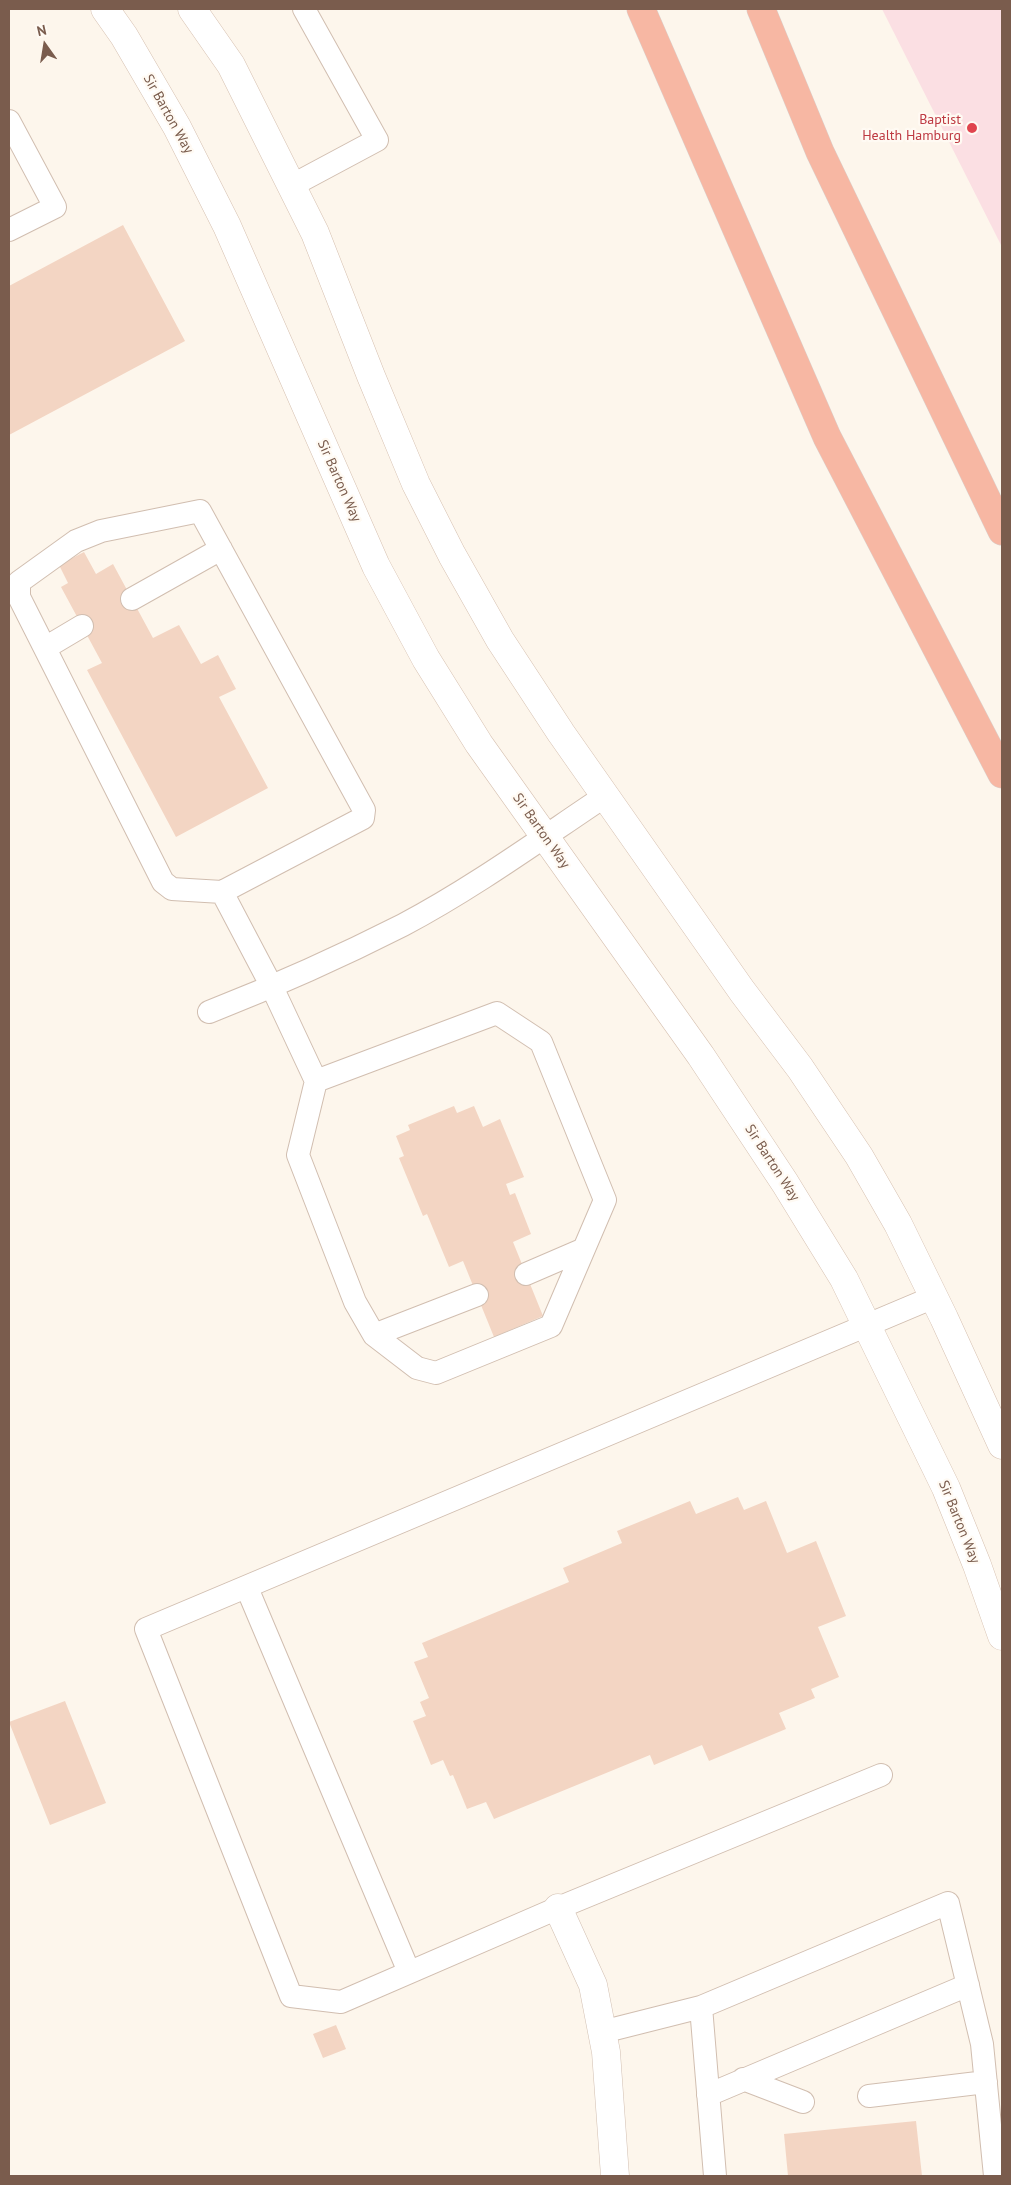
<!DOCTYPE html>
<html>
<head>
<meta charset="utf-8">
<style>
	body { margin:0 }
	#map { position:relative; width:1011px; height:2185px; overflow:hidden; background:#fdf6ec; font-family:"PT Sans",sans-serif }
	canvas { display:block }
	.frame { position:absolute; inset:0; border:10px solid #7a5c4d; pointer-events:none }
	.north { position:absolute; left:20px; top:20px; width:50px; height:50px; -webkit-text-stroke:4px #fffaf3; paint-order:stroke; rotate:347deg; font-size:14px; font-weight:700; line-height:20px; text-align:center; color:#7a5c4d }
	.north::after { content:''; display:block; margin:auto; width:18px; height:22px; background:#7a5c4d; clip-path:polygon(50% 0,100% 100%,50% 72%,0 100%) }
</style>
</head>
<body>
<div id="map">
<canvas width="1011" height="2185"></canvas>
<div class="frame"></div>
<div class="north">N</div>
</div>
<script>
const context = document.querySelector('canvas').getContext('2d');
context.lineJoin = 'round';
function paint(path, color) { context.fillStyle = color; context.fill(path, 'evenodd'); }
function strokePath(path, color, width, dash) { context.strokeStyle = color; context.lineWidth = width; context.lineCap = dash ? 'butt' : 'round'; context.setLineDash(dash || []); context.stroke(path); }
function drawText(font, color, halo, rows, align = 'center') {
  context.font = font + ' "PT Sans",sans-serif'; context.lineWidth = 4.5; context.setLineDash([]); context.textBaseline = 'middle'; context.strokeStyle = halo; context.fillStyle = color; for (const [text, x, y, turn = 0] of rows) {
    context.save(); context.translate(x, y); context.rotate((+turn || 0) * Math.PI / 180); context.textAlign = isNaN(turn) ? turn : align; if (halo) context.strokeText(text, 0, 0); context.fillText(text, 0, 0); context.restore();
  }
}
const medical = new Path2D(`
	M 882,9 L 1002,9 L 1002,247 Z`);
const building = new Path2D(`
	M 123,225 L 185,341 L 9,435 L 9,286 Z
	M 84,552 L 96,574 L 113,564 L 153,638 L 179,625 L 201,664 L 218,655 L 236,689 L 219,697 L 268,788 L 176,837 L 87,670 L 102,663 L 61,587 L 68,583 L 59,565 Z
	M 454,1106 L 457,1113 L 474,1106 L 483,1127 L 500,1119 L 524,1177 L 506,1184 L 510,1195 L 515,1193 L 531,1234 L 513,1242 L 543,1316 L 494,1337 L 463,1261 L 449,1267 L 427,1214 L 423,1216 L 399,1158 L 404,1156 L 396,1136 L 410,1130 L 408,1125 Z
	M 738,1497 L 744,1510 L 766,1501 L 787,1553 L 816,1541 L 846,1616 L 818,1627 L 839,1677 L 811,1689 L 815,1698 L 779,1713 L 786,1729 L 709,1761 L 702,1745 L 654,1765 L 650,1755 L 494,1819 L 486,1802 L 467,1809 L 453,1775 L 450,1776 L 443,1760 L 431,1765 L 413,1721 L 426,1716 L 420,1702 L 429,1698 L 414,1662 L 428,1657 L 422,1643 L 569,1582 L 563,1568 L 622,1543 L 617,1531 L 690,1501 L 696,1514 Z
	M 65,1701 L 106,1803 L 50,1825 L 9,1722 Z
	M 336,2025 L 346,2049 L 323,2058 L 313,2034 Z
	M 916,2121 L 922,2176 L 788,2176 L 784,2134 Z`);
const service = new Path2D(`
	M 9,121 L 55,207 L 9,230
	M 291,186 L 377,140 L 304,9
	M 132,599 L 221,549
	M 45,648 L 82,626
	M 222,892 L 172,889 L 163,882 L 19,597 L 19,582 L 76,541 L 101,531 L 200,511 L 364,810 L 363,818 L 222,892 L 272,987 L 316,1081 L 497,1013 L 541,1042 L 605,1200 L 551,1326 L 436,1373 L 417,1368 L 374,1335 L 355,1302 L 298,1155 L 316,1081
	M 209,1012 C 275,986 340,957 403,925 C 473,888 539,840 605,796
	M 526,1274 L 584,1249
	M 374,1335 L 477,1295
	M 247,1588 L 409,1972
	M 881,1775 L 558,1908 L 341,2002 L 291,1996 L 146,1629 L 934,1297
	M 701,2007 L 948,1903 L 982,2044 L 995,2176
	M 602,2032 L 701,2007 L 715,2176
	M 743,2079 L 803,2102
	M 708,2095 L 968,1985
	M 869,2096 L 986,2082`);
const minor = new Path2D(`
	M 558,1908 L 593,1985 L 606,2052 L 615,2176`);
const secondary = new Path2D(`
	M 105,9 L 124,36 L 177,127 L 227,226 L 376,566 L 426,659 L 479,744 L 701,1056 L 785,1183 L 844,1279 L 946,1488 L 977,1565 L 1002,1636
	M 192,9 L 231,65 L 315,233 L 371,376 L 416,484 L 452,555 L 500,640 L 561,733 L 742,991 L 800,1068 L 859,1156 L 898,1224 L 944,1318 L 1002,1445`);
const motorway = new Path2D(`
	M 641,9 L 827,437 L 1002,774
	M 761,9 L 820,152 L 1002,531`);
const markers = [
	[972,128,6,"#e0444e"]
];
const streetNames = [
	["Sir Barton Way",168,114,61],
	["Sir Barton Way",339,481,66],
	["Sir Barton Way",541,831,55],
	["Sir Barton Way",772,1163,57],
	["Sir Barton Way",959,1522,68]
];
const healthNames = [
	["Baptist",961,120],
	["Health Hamburg",961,136]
];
paint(medical, '#fbdfe3');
paint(building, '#f3d5c3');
strokePath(service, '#d1beb0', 24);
strokePath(minor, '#d1beb0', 29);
strokePath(secondary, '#d6c0b0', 29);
strokePath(motorway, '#dad1cd', 29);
strokePath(service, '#fff', 22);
strokePath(minor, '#fff', 28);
strokePath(secondary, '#fff', 28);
strokePath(motorway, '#f7b7a3', 28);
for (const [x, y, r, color] of markers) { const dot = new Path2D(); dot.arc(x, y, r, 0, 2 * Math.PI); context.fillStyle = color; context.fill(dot); strokePath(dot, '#fffaf3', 2); }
drawText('14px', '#7a5c4d', '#fffaf3', streetNames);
drawText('14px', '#be3a42', '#fffaf3', healthNames, 'right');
</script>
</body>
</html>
